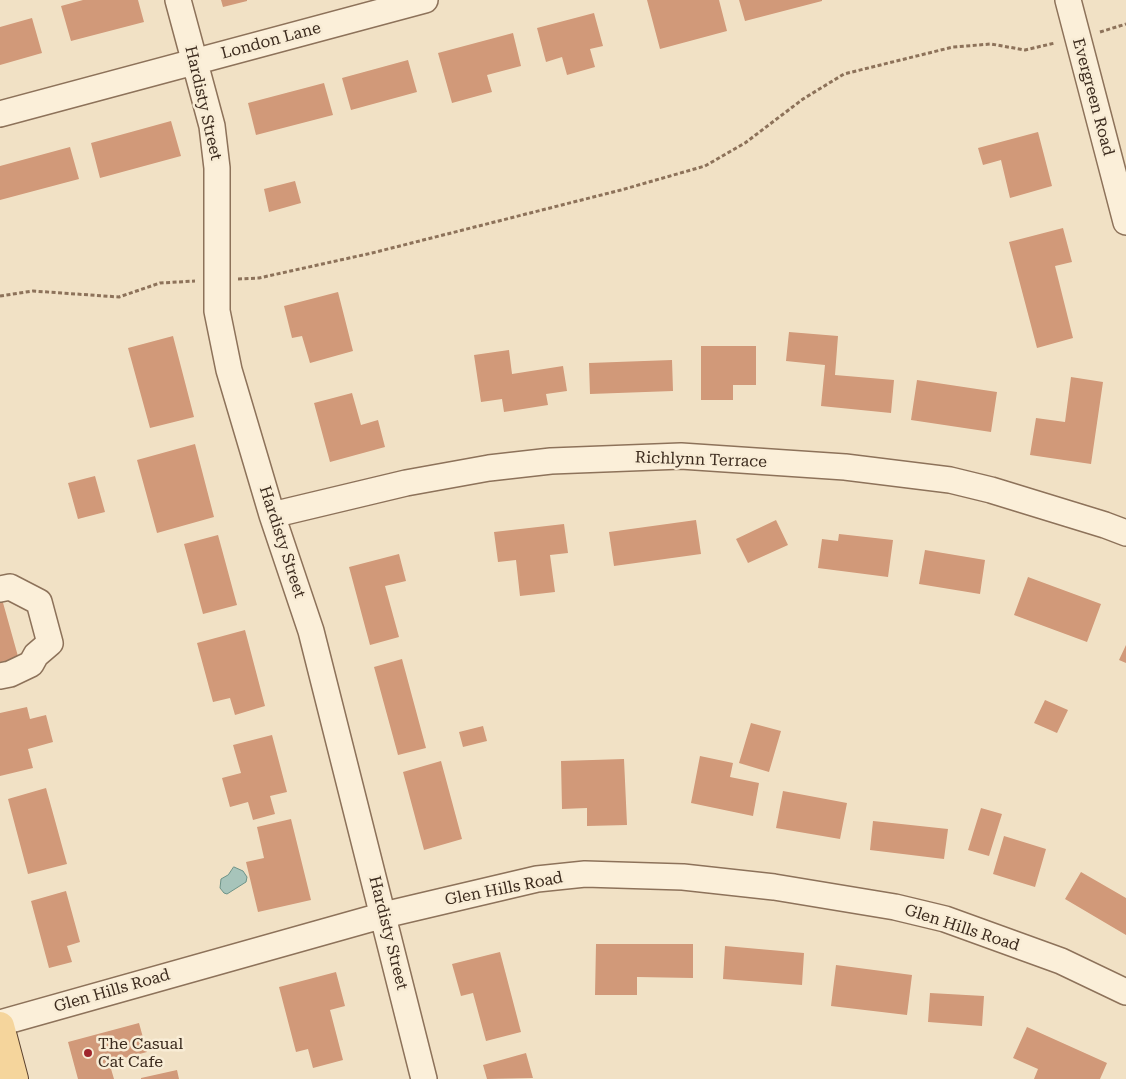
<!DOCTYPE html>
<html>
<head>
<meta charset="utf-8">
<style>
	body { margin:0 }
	canvas { display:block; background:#f1e1c5 }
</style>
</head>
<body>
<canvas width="1126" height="1079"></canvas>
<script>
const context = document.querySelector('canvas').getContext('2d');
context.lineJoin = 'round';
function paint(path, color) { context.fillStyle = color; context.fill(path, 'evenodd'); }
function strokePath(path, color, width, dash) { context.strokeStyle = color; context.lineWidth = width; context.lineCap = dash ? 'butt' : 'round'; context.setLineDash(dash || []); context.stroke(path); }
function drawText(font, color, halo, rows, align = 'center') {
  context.font = font + ' "Roboto Serif",serif'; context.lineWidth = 5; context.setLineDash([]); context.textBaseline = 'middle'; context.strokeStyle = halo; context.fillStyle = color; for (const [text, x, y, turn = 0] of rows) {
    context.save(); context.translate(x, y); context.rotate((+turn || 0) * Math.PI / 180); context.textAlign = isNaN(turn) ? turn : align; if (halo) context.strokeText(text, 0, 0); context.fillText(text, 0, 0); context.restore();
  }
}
const water = new Path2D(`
	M 234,867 L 243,871 L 247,877 L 246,882 L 227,894 L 224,893 L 220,888 L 221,879 L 228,875 Z`);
const building = new Path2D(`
	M 83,0 L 138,0 L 144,22 L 71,41 L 61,6 Z
	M 221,0 L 247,0 L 247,1 L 223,7 Z
	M 647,0 L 719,0 L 727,31 L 660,49 Z
	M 739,0 L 822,0 L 822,1 L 745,21 Z
	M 594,13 L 603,46 L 590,49 L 595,67 L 567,75 L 562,57 L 546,62 L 537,28 Z
	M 32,18 L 42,53 L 0,65 L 0,27 Z
	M 513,33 L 521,66 L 487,75 L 492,92 L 452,103 L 438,53 Z
	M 408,60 L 417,92 L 351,110 L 342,78 Z
	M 324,83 L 333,115 L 256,135 L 248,103 Z
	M 171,121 L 181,156 L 100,178 L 91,143 Z
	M 1038,132 L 1052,186 L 1010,198 L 1001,160 L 983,165 L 978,148 Z
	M 70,147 L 79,179 L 0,200 L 0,166 Z
	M 295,181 L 301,203 L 269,212 L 264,189 Z
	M 1063,228 L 1072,262 L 1055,266 L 1073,338 L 1037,348 L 1009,242 Z
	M 338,292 L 353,351 L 310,363 L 302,336 L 292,338 L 284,306 Z
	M 789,332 L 838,336 L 835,375 L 894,380 L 891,413 L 821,406 L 825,365 L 786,361 Z
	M 173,336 L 194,417 L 150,428 L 128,348 Z
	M 701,346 L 756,346 L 756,385 L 733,385 L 733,400 L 701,400 Z
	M 509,350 L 512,374 L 563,366 L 567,391 L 546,394 L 548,405 L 504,412 L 502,399 L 481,402 L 474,355 Z
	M 672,360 L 673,391 L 590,394 L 589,363 Z
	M 1071,377 L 1103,382 L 1091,464 L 1030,455 L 1036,418 L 1065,422 Z
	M 917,380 L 997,392 L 991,432 L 911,420 Z
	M 352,393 L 361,425 L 378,420 L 385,447 L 330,462 L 314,403 Z
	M 195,444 L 214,517 L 157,533 L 137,460 Z
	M 95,476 L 105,512 L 78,519 L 68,483 Z
	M 696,520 L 701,554 L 614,566 L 609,532 Z
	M 776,520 L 788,545 L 748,563 L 736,539 Z
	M 564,524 L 568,553 L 550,555 L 555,592 L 520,596 L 516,560 L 498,562 L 494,532 Z
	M 839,534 L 893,540 L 888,577 L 818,568 L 822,539 L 838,541 Z
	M 218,535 L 237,605 L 203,614 L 184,544 Z
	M 925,550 L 985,560 L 980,594 L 919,584 Z
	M 399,554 L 406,581 L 385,586 L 399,637 L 370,645 L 349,567 Z
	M 1028,577 L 1101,604 L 1087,642 L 1014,615 Z
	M 0,592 L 21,667 L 0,673 Z
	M 245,630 L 265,706 L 235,715 L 230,698 L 213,702 L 197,643 Z
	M 1126,645 L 1126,663 L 1119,660 Z
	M 402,659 L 426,748 L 398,755 L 374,667 Z
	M 1045,700 L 1068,710 L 1057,733 L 1034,723 Z
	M 27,707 L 30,719 L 46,715 L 53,742 L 28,749 L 33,768 L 0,776 L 0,713 Z
	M 751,723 L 781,731 L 769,772 L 739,763 Z
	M 483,726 L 487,741 L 463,747 L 459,732 Z
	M 272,735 L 287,792 L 270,796 L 275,814 L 253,820 L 248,802 L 230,807 L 222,778 L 241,773 L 233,745 Z
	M 700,756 L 733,763 L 730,777 L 759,783 L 753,816 L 691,803 Z
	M 624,759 L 627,825 L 587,826 L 587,808 L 562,809 L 561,761 Z
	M 441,761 L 462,839 L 424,850 L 403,772 Z
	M 46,788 L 67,864 L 28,874 L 8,799 Z
	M 783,791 L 847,803 L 840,839 L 776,828 Z
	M 981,808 L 1002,814 L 989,856 L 968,850 Z
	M 291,819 L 311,900 L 258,912 L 246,862 L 264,858 L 257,827 Z
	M 873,821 L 948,829 L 944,859 L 870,850 Z
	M 1004,836 L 1046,849 L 1035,887 L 993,874 Z
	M 1081,872 L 1126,898 L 1126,935 L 1065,899 Z
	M 66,891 L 80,942 L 67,946 L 72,962 L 49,968 L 31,901 Z
	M 596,944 L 693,944 L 693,978 L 637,977 L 637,995 L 595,995 Z
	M 725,946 L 804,953 L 802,985 L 723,979 Z
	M 500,952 L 521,1032 L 486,1041 L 473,993 L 461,996 L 452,964 Z
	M 836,965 L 912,975 L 907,1015 L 831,1006 Z
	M 336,972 L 345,1006 L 330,1010 L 343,1060 L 313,1068 L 308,1049 L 296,1052 L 279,987 Z
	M 930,993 L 984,996 L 982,1026 L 928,1022 Z
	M 139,1023 L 147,1052 L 109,1062 L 114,1079 L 78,1079 L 68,1042 Z
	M 1027,1027 L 1107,1063 L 1100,1079 L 1034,1079 L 1038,1069 L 1013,1058 Z
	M 526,1053 L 533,1078 L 487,1079 L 483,1065 Z
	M 177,1070 L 179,1079 L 141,1079 L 141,1078 Z`);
const path = new Path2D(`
	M 1100,32 L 1126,24
	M 238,279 L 259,278 L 372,253 L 621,190 L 705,166 L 745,143 L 803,99 L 844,74 L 953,47 L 991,44 L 1025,50 L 1055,43
	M 0,296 L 33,291 L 119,297 L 160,283 L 195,281`);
const minor = new Path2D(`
	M 178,0 L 212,126 L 217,168 L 217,311 L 229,370 L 272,515 L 311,631 L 424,1079
	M 1068,0 L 1126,222
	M 0,114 L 425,0
	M 272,515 L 406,483 L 489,468 L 551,461 L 681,456 L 845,467 L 950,480 L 991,490 L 1105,525 L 1126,533
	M 0,589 L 10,587 L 39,602 L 50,643 L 36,655 L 31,664 L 10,674 L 0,676
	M 0,1023 L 384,915 L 537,879 L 585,874 L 683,877 L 774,887 L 895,907 L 945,919 L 1061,961 L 1126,992`);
const major = new Path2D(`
	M 0,1026 L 14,1079`);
const markers = [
	[88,1053,5,"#9f262d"]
];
const streetNames = [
	["London Lane",271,41,-15],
	["Evergreen Road",1093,97,75],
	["Hardisty Street",203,103,77],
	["Richlynn Terrace",701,460,2],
	["Hardisty Street",282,542,72],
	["Glen Hills Road",504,889,-11],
	["Glen Hills Road",962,928,18],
	["Hardisty Street",388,933,76],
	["Glen Hills Road",112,991,-16]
];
const poiNames = [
	["The Casual",98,1044],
	["Cat Cafe",98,1062]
];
paint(water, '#a7c4ba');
strokePath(water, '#6d9388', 1);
paint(building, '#d19979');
strokePath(minor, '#8d725a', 28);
strokePath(major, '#5b412e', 30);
strokePath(path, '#8d725a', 3, [4, 2.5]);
strokePath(minor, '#fbefd9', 25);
strokePath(major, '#f5d59c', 28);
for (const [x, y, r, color] of markers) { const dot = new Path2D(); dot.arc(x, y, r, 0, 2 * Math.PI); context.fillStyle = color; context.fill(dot); strokePath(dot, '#f8ecd5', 2); }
drawText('16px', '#3c2b1e', '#f8ecd5', streetNames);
drawText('16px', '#3c2b1e', '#f8ecd5', poiNames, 'left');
</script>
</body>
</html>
